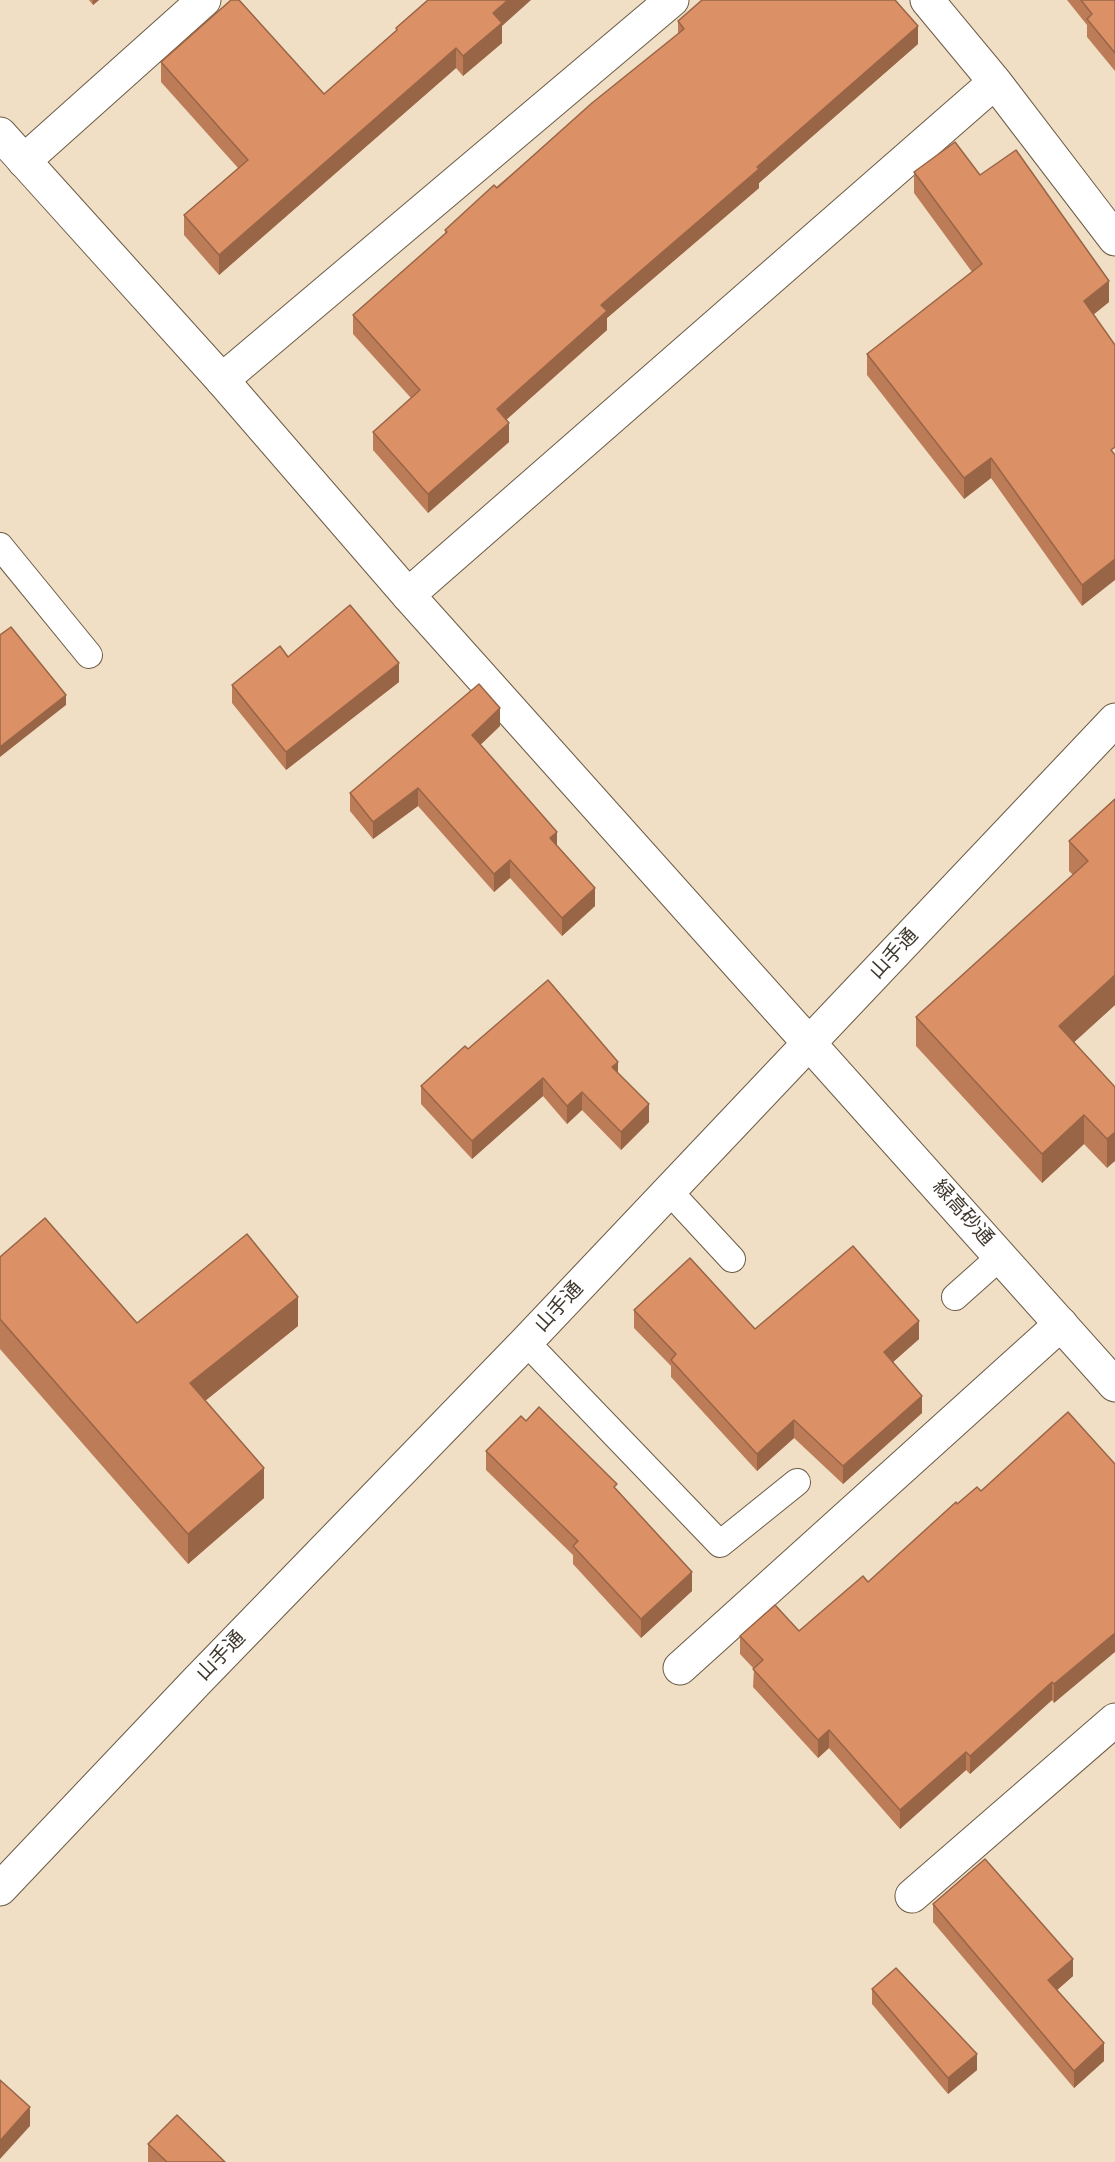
<!DOCTYPE html>
<html>
<head>
<meta charset="utf-8">
<style>
	body { margin:0 }
	canvas { display:block; background:#f0dec5 }
</style>
</head>
<body>
<canvas width="1115" height="2162"></canvas>
<script>
const context = document.querySelector('canvas').getContext('2d');
context.lineJoin = 'round';
function strokePath(path, color, width, dash) { context.strokeStyle = color; context.lineWidth = width; context.lineCap = dash ? 'butt' : 'round'; context.setLineDash(dash || []); context.stroke(path); }
function paint(path, color) { context.fillStyle = color; context.fill(path, 'evenodd'); }
function drawText(font, color, halo, rows, align = 'center') {
  context.font = font + ' "Zilla Slab","Noto Sans JP",serif'; context.lineWidth = 4.5; context.setLineDash([]); context.textBaseline = 'middle'; context.strokeStyle = halo; context.fillStyle = color; for (const [text, x, y, turn = 0] of rows) {
    context.save(); context.translate(x, y); context.rotate((+turn || 0) * Math.PI / 180); context.textAlign = isNaN(turn) ? turn : align; if (halo) context.strokeText(text, 0, 0); context.fillText(text, 0, 0); context.restore();
  }
}
const service = new Path2D(`
	M 0,546 L 89,655
	M 669,1191 L 732,1259
	M 955,1297 L 1001,1256
	M 526,1342 L 720,1544 L 797,1482`);
const minor = new Path2D(`
	M 995,82 L 1115,239
	M 24,161 L 204,0
	M 222,380 L 672,0
	M 408,595 L 995,82 L 927,0
	M 680,1668 L 1061,1324
	M 912,1896 L 1115,1720`);
const tertiary = new Path2D(`
	M 0,134 L 222,380 L 408,595 L 1115,1385
	M 0,1889 L 198,1680 L 526,1342 L 1115,720`);
const wall = new Path2D(`
	M 89,0 L 99,0 L 93,5 Z
	M 1067,0 L 1115,0 L 1115,71 L 1087,37 L 1087,25 Z
	M 678,21 L 918,44 L 759,183 L 759,188 L 607,318 L 607,330 L 506,420 L 509,442 L 428,513 L 373,450 L 373,432 L 411,398 L 353,334 L 353,315 L 445,234 L 445,230 L 678,34 Z
	M 502,26 L 502,43 L 463,76 L 456,68 L 219,275 L 184,235 L 184,215 L 238,168 L 161,82 L 161,62 L 324,94 L 396,31 L 396,28 Z
	M 914,172 L 980,175 L 1109,302 L 1093,315 L 1082,606 L 991,478 L 964,499 L 867,375 L 867,354 L 972,272 L 914,193 Z
	M 399,682 L 286,770 L 232,703 L 232,685 Z
	M 500,726 L 480,745 L 557,845 L 595,906 L 562,936 L 510,878 L 494,892 L 418,806 L 373,839 L 350,811 L 350,793 Z
	M 1115,799 L 1115,1005 L 1074,1042 L 1115,1087 L 1107,1168 L 1084,1144 L 1042,1183 L 916,1046 L 916,1017 L 1073,875 L 1069,871 L 1069,841 Z
	M 468,1049 L 618,1073 L 649,1122 L 621,1150 L 582,1110 L 567,1124 L 543,1096 L 472,1159 L 421,1104 L 421,1086 Z
	M 0,1257 L 137,1323 L 298,1326 L 205,1401 L 264,1498 L 188,1564 L 0,1349 Z
	M 634,1310 L 755,1329 L 919,1339 L 893,1362 L 922,1413 L 843,1484 L 794,1438 L 757,1471 L 671,1377 L 671,1366 L 634,1328 Z
	M 1068,1412 L 1054,1703 L 1052,1700 L 970,1774 L 966,1770 L 900,1829 L 829,1748 L 818,1758 L 753,1687 L 754,1669 L 740,1654 L 740,1636 L 799,1631 L 868,1582 L 957,1504 L 981,1491 Z
	M 526,1421 L 617,1490 L 692,1591 L 641,1638 L 573,1564 L 573,1555 L 486,1470 L 486,1451 Z
	M 933,1904 L 1073,1976 L 1057,1990 L 1104,2061 L 1074,2088 L 933,1922 Z
	M 872,1989 L 977,2070 L 948,2094 L 872,2004 Z
	M 148,2144 L 225,2162 L 148,2162 Z`);
const shadedWall = new Path2D(`
	M 93,0 L 99,0 L 93,5 Z
	M 508,0 L 531,0 L 502,26 L 502,43 L 463,76 L 463,56 L 493,13 Z
	M 918,26 L 918,44 L 759,183 L 759,188 L 607,318 L 607,330 L 497,428 L 497,409 L 601,305 Z
	M 456,48 L 456,68 L 219,275 L 219,255 Z
	M 1109,281 L 1109,302 L 1084,322 L 1084,301 Z
	M 509,423 L 509,442 L 428,513 L 428,494 Z
	M 991,458 L 991,478 L 964,499 L 964,478 Z
	M 1115,559 L 1115,580 L 1082,606 L 1082,585 Z
	M 399,663 L 399,682 L 286,770 L 286,752 Z
	M 66,695 L 66,705 L 0,757 L 0,747 Z
	M 500,708 L 500,726 L 472,753 L 472,735 Z
	M 418,788 L 418,806 L 373,839 L 373,822 Z
	M 557,832 L 557,850 L 550,838 Z
	M 510,860 L 510,878 L 494,892 L 494,874 Z
	M 595,888 L 595,906 L 562,936 L 562,918 Z
	M 1115,975 L 1115,1005 L 1059,1056 L 1059,1026 Z
	M 618,1062 L 618,1080 L 612,1067 Z
	M 543,1078 L 543,1096 L 472,1159 L 472,1141 Z
	M 582,1092 L 582,1110 L 567,1124 L 567,1106 Z
	M 649,1104 L 649,1122 L 621,1150 L 621,1132 Z
	M 1084,1115 L 1084,1144 L 1042,1183 L 1042,1154 Z
	M 1115,1132 L 1115,1161 L 1107,1168 L 1107,1139 Z
	M 298,1297 L 298,1326 L 190,1413 L 190,1383 Z
	M 919,1321 L 919,1339 L 884,1370 L 884,1352 Z
	M 922,1396 L 922,1413 L 843,1484 L 843,1466 Z
	M 794,1420 L 794,1438 L 757,1471 L 757,1454 Z
	M 264,1468 L 264,1498 L 188,1564 L 188,1534 Z
	M 692,1572 L 692,1591 L 641,1638 L 641,1619 Z
	M 1115,1633 L 1115,1652 L 1054,1703 L 1054,1684 Z
	M 1052,1682 L 1052,1700 L 970,1774 L 970,1756 Z
	M 829,1730 L 829,1748 L 818,1758 L 818,1740 Z
	M 966,1752 L 966,1770 L 900,1829 L 900,1810 Z
	M 1073,1959 L 1073,1976 L 1048,1998 L 1048,1980 Z
	M 1104,2043 L 1104,2061 L 1074,2088 L 1074,2071 Z
	M 977,2054 L 977,2070 L 948,2094 L 948,2078 Z
	M 30,2107 L 30,2126 L 0,2159 L 0,2141 Z`);
const building = new Path2D(`
	M 231,0 L 239,0 L 324,94 L 397,30 L 396,28 L 428,0 L 508,0 L 493,13 L 502,23 L 463,56 L 456,48 L 219,255 L 184,215 L 248,160 L 161,62 Z
	M 702,0 L 895,0 L 918,26 L 757,167 L 759,169 L 601,305 L 607,311 L 497,409 L 509,423 L 428,494 L 373,432 L 420,390 L 353,315 L 447,232 L 445,230 L 494,185 L 497,188 L 592,103 L 684,29 L 678,21 Z
	M 1081,0 L 1115,0 L 1115,53 L 1087,19 L 1092,14 Z
	M 955,142 L 980,175 L 1016,150 L 1109,281 L 1084,301 L 1115,345 L 1115,447 L 1111,450 L 1115,455 L 1115,559 L 1082,585 L 991,458 L 964,478 L 867,354 L 982,264 L 914,172 Z
	M 350,605 L 399,663 L 286,752 L 232,685 L 280,646 L 288,657 Z
	M 11,627 L 66,695 L 0,747 L 0,635 Z
	M 479,684 L 500,708 L 472,735 L 557,832 L 550,838 L 595,888 L 562,918 L 510,860 L 494,874 L 418,788 L 373,822 L 350,793 Z
	M 1115,799 L 1115,975 L 1059,1026 L 1115,1087 L 1115,1132 L 1107,1139 L 1084,1115 L 1042,1154 L 916,1017 L 1088,861 L 1069,841 Z
	M 548,980 L 618,1062 L 612,1067 L 649,1104 L 621,1132 L 582,1092 L 567,1106 L 543,1078 L 472,1141 L 421,1086 L 465,1046 L 468,1049 Z
	M 45,1218 L 137,1323 L 247,1234 L 298,1297 L 190,1383 L 264,1468 L 188,1534 L 0,1319 L 0,1257 Z
	M 853,1246 L 919,1321 L 884,1352 L 922,1396 L 843,1466 L 794,1420 L 757,1454 L 671,1360 L 676,1354 L 634,1310 L 690,1258 L 755,1329 Z
	M 539,1407 L 617,1484 L 614,1487 L 692,1572 L 641,1619 L 573,1546 L 578,1541 L 486,1451 L 521,1416 L 526,1421 Z
	M 1068,1412 L 1115,1464 L 1115,1633 L 1054,1684 L 1052,1682 L 970,1756 L 966,1752 L 900,1810 L 829,1730 L 818,1740 L 753,1669 L 763,1660 L 740,1636 L 775,1605 L 799,1631 L 863,1576 L 868,1582 L 956,1502 L 957,1504 L 977,1487 L 981,1491 Z
	M 985,1859 L 1073,1959 L 1048,1980 L 1104,2043 L 1074,2071 L 933,1904 Z
	M 896,1968 L 977,2054 L 948,2078 L 872,1989 Z
	M 0,2080 L 30,2107 L 0,2141 Z
	M 177,2115 L 225,2162 L 167,2162 L 148,2144 Z`);
const streetNames = [
	["山手通",894,954,-47],
	["緑高砂通",963,1213,48],
	["山手通",559,1307,-47],
	["山手通",221,1656,-46]
];
strokePath(service, '#6c5c46', 28);
strokePath(minor, '#6c5c46', 35);
strokePath(tertiary, '#6c5c46', 35);
strokePath(service, '#fff', 26);
strokePath(minor, '#fff', 33);
strokePath(tertiary, '#fff', 33);
paint(wall, '#bc7c58');
paint(shadedWall, '#996547');
paint(building, '#db9066');
strokePath(building, '#996547', 1.5);
drawText('20px', '#3f382e', '#fff', streetNames);
</script>
</body>
</html>
